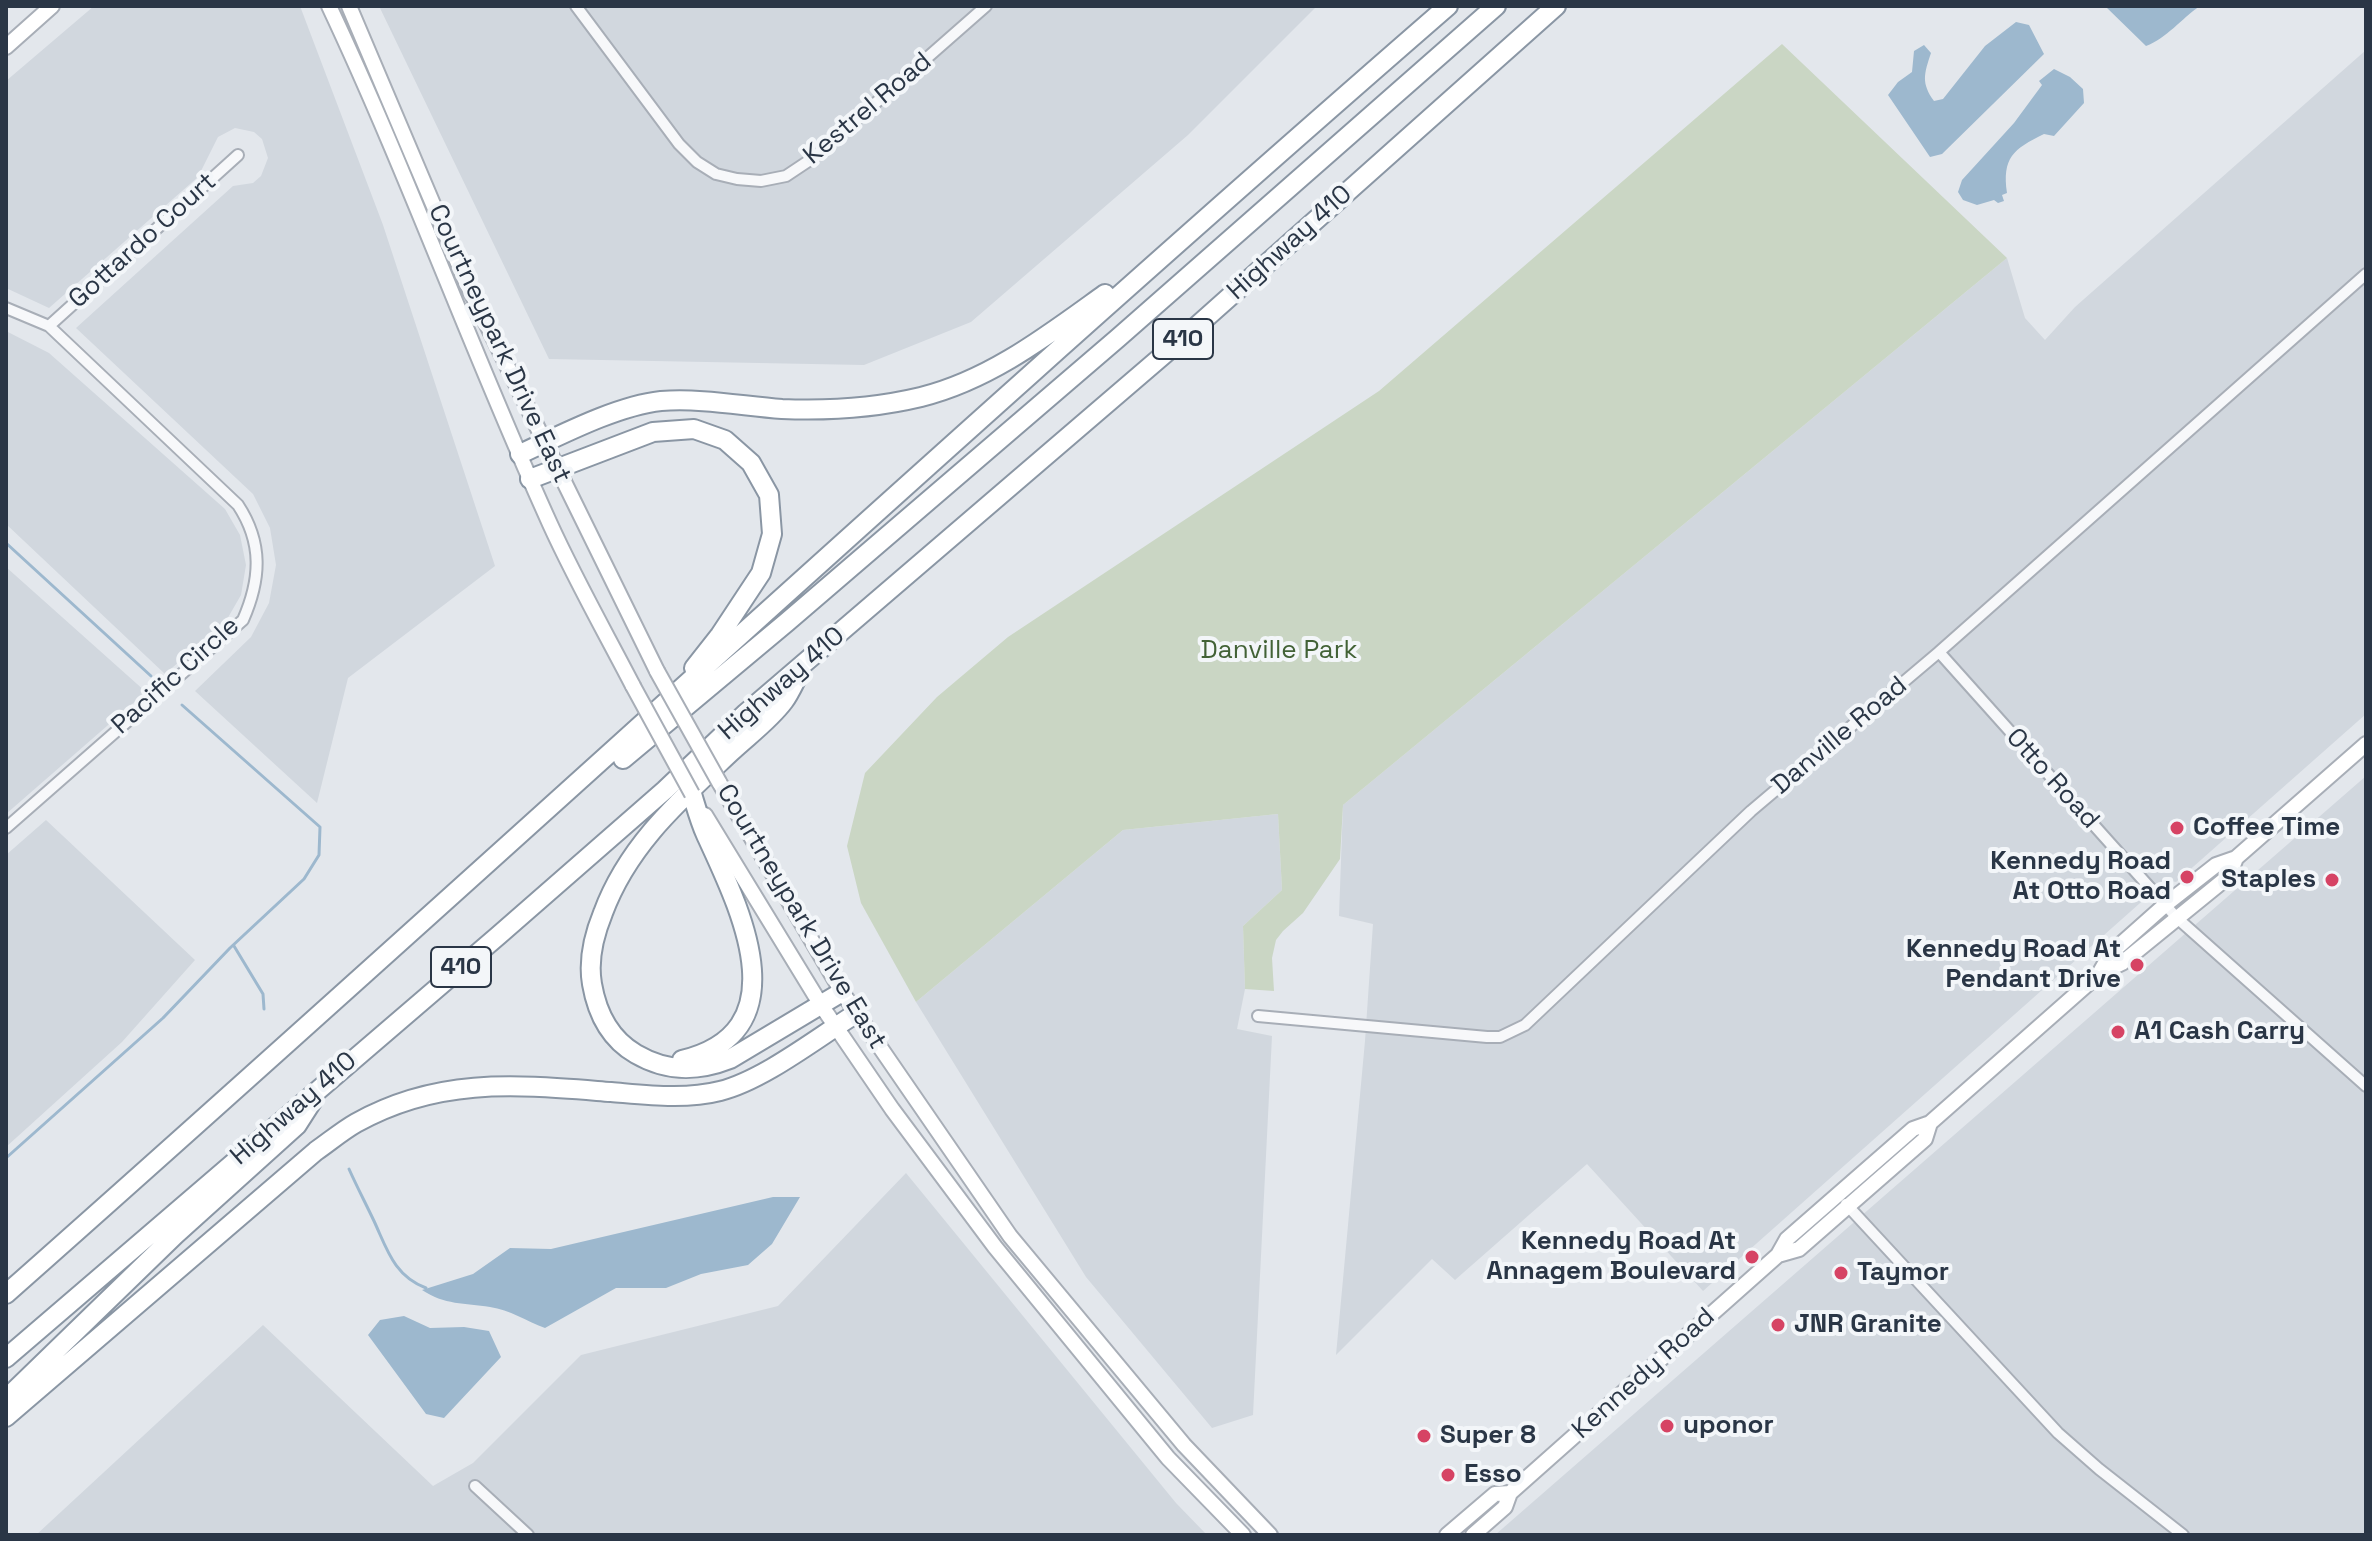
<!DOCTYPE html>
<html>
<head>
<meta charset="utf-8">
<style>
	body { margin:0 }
	#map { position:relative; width:2372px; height:1541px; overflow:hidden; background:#e3e7ec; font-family:"Space Grotesk",sans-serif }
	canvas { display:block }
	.frame { position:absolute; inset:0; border:8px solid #2a3646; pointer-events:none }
</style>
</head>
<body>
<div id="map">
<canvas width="2372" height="1541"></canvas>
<div class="frame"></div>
</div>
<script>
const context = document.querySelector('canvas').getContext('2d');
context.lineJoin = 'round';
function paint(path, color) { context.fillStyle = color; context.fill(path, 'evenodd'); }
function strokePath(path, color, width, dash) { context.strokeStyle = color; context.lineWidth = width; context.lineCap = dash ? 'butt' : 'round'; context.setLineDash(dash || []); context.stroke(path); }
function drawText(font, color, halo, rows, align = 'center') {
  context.font = font + ' "Space Grotesk",sans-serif'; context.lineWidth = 8; context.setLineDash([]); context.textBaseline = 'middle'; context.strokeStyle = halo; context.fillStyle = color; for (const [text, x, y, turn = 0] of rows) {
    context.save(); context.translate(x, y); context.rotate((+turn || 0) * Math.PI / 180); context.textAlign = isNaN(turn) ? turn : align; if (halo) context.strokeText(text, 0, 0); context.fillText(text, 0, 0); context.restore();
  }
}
const built = new Path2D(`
	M 94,6 L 300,6 L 383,225 L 495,566 L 348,678 L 317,803 L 195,691 L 251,637 L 269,603 L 276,565 L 270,528 L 253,494 L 76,328 L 233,186 L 253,183 L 261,176 L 268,158 L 262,139 L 254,132 L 235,128 L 218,137 L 198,177 L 49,308 L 6,288 L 6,81 Z
	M 379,6 L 1317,6 L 1188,135 L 971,322 L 864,365 L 549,359 Z
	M 2366,50 L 2366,714 L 2176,882 L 2166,880 L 1703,1291 L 1587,1164 L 1455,1280 L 1432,1259 L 1336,1355 L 1365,1041 L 1373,924 L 1339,916 L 1343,805 L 2007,258 L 2025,318 L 2045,340 L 2075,307 Z
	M 6,331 L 49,353 L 225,509 L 240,535 L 246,565 L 241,595 L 226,621 L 165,674 L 6,524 Z
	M 6,567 L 146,692 L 6,814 Z
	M 2366,776 L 2366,1535 L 1495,1535 L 1689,1366 Z
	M 1278,814 L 1282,890 L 1243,926 L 1245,989 L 1237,1029 L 1272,1036 L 1253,1415 L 1212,1428 L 1086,1277 L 916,1002 L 1123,830 Z
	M 46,820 L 195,960 L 122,1042 L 6,1147 L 6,855 Z
	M 906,1173 L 1176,1503 L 1207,1535 L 36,1535 L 263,1325 L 433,1486 L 473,1463 L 581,1355 L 778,1306 Z`);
const green = new Path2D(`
	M 1782,44 L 2007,258 L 1343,805 L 1340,859 L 1303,913 L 1283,931 L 1276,940 L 1272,958 L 1274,991 L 1245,989 L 1243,926 L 1282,890 L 1278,814 L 1123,830 L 916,1002 L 861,903 L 847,846 L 865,773 L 937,697 L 1008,637 L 1379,391 Z`);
const water = new Path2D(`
	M 2105,6 L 2200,6 C 2181,19 2167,38 2146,46 Z
	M 2016,22 L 2029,25 L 2044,54 L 1942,154 L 1930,157 L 1888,95 L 1898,82 L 1912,72 L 1914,51 L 1924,45 L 1931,53 C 1924,74 1921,83 1934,101 L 1943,99 L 1985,46 Z
	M 2054,69 L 2070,77 L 2083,89 L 2084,103 L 2054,136 L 2044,134 C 2013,149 2002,158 2007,193 L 2002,195 L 2004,201 L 1998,203 L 1994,200 L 1977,205 L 1963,200 L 1958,192 L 1962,180 L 2014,123 L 2042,85 L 2039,81 Z
	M 773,1197 L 800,1197 L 772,1244 L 748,1265 L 701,1274 L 666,1288 L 616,1288 L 545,1328 C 526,1321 510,1310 490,1307 C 465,1303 444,1305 422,1290 L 473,1274 L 510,1248 L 551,1249 Z
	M 404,1316 L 430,1328 L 464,1327 L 489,1331 L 501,1357 L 444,1418 L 426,1414 L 368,1335 L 380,1320 Z`);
const stream = new Path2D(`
	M 6,543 L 151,676
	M 234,946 L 263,994 L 264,1009
	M 6,1158 L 163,1018 L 230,948 L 304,879 L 319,855 L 320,827 L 182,705
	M 349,1169 C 357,1187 366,1204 374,1221 C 387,1249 394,1276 426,1288`);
const minor = new Path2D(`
	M 576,6 L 679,144 L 697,162 L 716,174 L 737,179 L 761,181 L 786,176 L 813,158 L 986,6
	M 6,308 L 49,326 L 238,505 C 263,543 261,579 243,620 L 6,828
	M 49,326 L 238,155
	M 1939,652 L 2177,918 L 2366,1086
	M 1258,1016 L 1487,1037 L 1500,1037 L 1525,1025 L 1751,811 L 1939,652 L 2366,274
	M 1846,1204 L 2058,1433 L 2099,1469 L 2183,1535
	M 475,1486 L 528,1535`);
const secondary = new Path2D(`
	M 329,6 C 409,176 472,353 550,524 C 575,579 605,632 633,686
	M 349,6 L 466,282 L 657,671
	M 6,47 L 52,6
	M 719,782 L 842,992 L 1010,1236 L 1184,1445 L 1270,1535
	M 705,815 L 821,1005 L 892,1109 L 995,1247 L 1168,1458 L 1243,1535
	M 2099,974 L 2111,953 L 2165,905 L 2216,865 L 2236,858 L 2366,744
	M 1778,1255 L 1799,1249 L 1925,1139 L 1930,1123
	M 1447,1535 L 1495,1494 L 1510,1493
	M 1473,1535 L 1505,1507 L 1510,1493 L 1778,1255 L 1787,1239 L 1913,1129 L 1930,1123 L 2099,974 L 2122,963 L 2229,876 L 2236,858`);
const motorway = new Path2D(`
	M 520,454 C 561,435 616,406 661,401 C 702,398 742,406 782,409 C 829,411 875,408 921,397 C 990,380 1048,335 1105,294
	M 530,479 L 653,432 L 694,429 L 725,440 L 751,463 L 769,495 L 772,534 L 761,573 L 720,635 L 694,668
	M 799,674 C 794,683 790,693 784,701 C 770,720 748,736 731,752 C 680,800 628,845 603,913 C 594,935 588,961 592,984 C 597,1013 610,1039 636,1054 C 667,1072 697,1072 730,1059 L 842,992
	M 623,759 L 787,622 L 1118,338 L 1496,6
	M 682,1060 C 802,1031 739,907 706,835 C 700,822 696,807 692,794
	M 6,1294 C 489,867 961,429 1448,6
	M 6,1358 L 499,935 L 665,790 L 746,713 L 1189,333 L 1556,6
	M 6,1399 L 175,1235 L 297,1125 L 313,1100
	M 6,1417 L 316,1151 C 329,1142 342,1131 356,1123 C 440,1076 519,1085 611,1092 C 647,1095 685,1100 720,1091 C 764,1080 818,1037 857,1013`);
const secondaryBridge = new Path2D(`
	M 657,671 L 719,782
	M 633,686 L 692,794`);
const markers = [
	[2177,828,8,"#d64364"],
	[2187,877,8,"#d64364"],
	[2332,880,8,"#d64364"],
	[2137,965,8,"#d64364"],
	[2118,1032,8,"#d64364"],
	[1752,1257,8,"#d64364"],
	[1841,1273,8,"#d64364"],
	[1778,1325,8,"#d64364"],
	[1667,1426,8,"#d64364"],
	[1424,1436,8,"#d64364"],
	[1448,1475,8,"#d64364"]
];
const shields = [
	[1183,339,60],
	[461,967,60]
];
const shieldNames = [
	["410",1183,339],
	["410",461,967]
];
const streetNames = [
	["Kestrel Road",868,109,-40],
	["Gottardo Court",143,241,-42],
	["Highway 410",1290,243,-42],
	["Courtneypark Drive East",499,344,65],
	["Pacific Circle",176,676,-42],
	["Highway 410",782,684,-41],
	["Danville Road",1840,736,-40],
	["Otto Road",2052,779,48],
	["Courtneypark Drive East",801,917,59],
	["Highway 410",294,1109,-41],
	["Kennedy Road",1644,1374,-42]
];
const parkNames = [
	["Danville Park",1279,651]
];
const poiNames = [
	["Coffee Time",2193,828],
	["Kennedy Road",2171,862,"right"],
	["At Otto Road",2171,892,"right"],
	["Staples",2316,880,"right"],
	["Kennedy Road At",2121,950,"right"],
	["Pendant Drive",2121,980,"right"],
	["A1 Cash Carry",2134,1032],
	["Kennedy Road At",1736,1242,"right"],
	["Annagem Boulevard",1736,1272,"right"],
	["Taymor",1857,1273],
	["JNR Granite",1794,1325],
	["uponor",1683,1426],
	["Super 8",1440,1436],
	["Esso",1464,1475]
];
paint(built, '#d1d7de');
paint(green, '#cad6c4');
paint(water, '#9db8ce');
strokePath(stream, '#9db8ce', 3);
strokePath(minor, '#a8aeb7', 14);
strokePath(secondary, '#a8aeb7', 18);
strokePath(motorway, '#8a96a4', 22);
strokePath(minor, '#f7f8fa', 10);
strokePath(secondary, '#fff', 14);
strokePath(motorway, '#fff', 18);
strokePath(secondaryBridge, '#a8aeb7', 18, []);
strokePath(secondaryBridge, '#fff', 14);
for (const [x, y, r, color] of markers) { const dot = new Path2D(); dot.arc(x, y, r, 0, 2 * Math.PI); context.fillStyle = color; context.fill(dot); strokePath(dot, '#f3f6f9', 3); }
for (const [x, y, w] of shields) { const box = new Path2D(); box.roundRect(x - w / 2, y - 20, w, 40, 6); context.fillStyle = '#f3f6f9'; context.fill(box); strokePath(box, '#2a3646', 2); }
drawText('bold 24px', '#2a3646', null, shieldNames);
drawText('26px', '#2a3646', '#f3f6f9', streetNames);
drawText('26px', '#426236', '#f3f6f9', parkNames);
drawText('bold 26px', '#2a3646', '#f3f6f9', poiNames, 'left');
</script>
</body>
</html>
